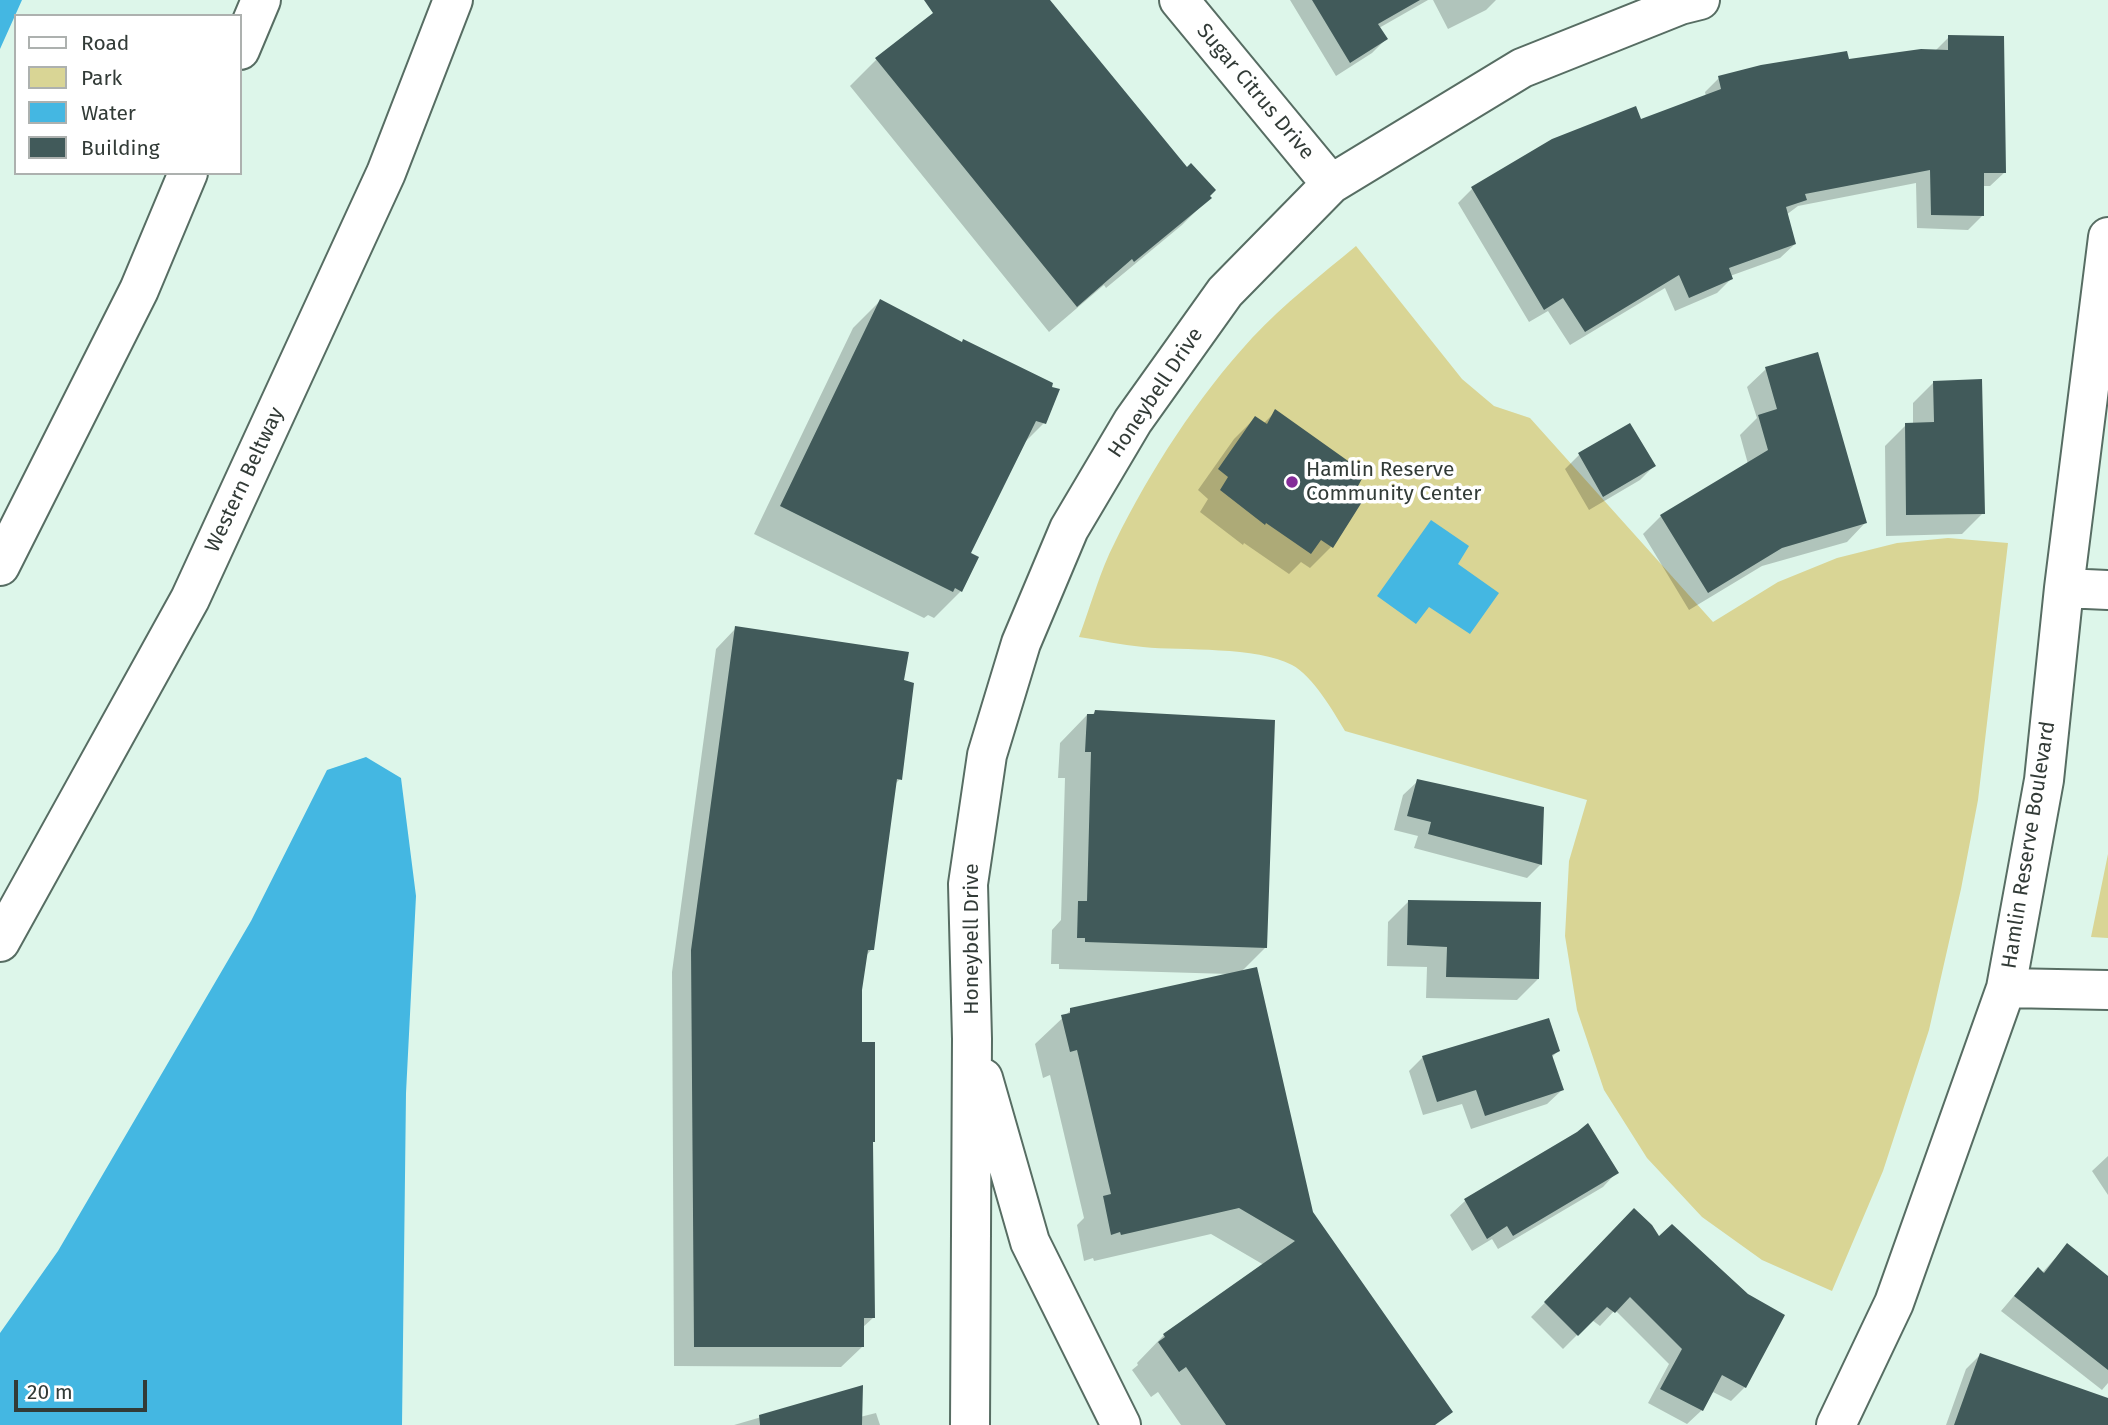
<!DOCTYPE html>
<html>
<head>
<meta charset="utf-8">
<style>
	body { margin:0 }
	#map { position:relative; width:2108px; height:1425px; overflow:hidden; background:#ddf6ea; font-family:"Fira Sans",sans-serif }
	canvas { display:block }
	.legend { position:absolute; left:14px; top:14px; width:228px; height:161px; box-sizing:border-box; background:#fff; border:2px solid #adb1af; margin:0; padding:9px 12px; list-style:none; font-size:21px; color:#323b37 }
	.legend li { display:flex; align-items:center; gap:14px; height:35px }
	.legend b { width:35px; border:2px solid #adb1af }
	.scale { position:absolute; left:14px; top:1380px; width:133px; height:32px; box-sizing:border-box; border:4px solid #323b37; border-top:0; padding-left:9px; font-size:21px; line-height:24px; white-space:nowrap; color:#323b37; -webkit-text-stroke:5px #fff; paint-order:stroke }
</style>
</head>
<body>
<div id="map">
<canvas width="2108" height="1425"></canvas>
<ul class="legend">
<li><b style="height:9px;background:#fff"></b>Road</li>
<li><b style="height:19px;background:#d9d595"></b>Park</li>
<li><b style="height:19px;background:#44b7e2"></b>Water</li>
<li><b style="height:19px;background:#415a5a"></b>Building</li>
</ul>
<div class="scale">20 m</div>
</div>
<script>
const context = document.querySelector('canvas').getContext('2d');
context.lineJoin = 'round';
function paint(path, color) { context.fillStyle = color; context.fill(path, 'evenodd'); }
function strokePath(path, color, width, dash) { context.strokeStyle = color; context.lineWidth = width; context.lineCap = dash ? 'butt' : 'round'; context.setLineDash(dash || []); context.stroke(path); }
function drawText(font, color, halo, rows, align = 'center') {
  context.font = font + ' "Fira Sans",sans-serif'; context.lineWidth = 7; context.setLineDash([]); context.textBaseline = 'middle'; context.strokeStyle = halo; context.fillStyle = color; for (const [text, x, y, turn = 0] of rows) {
    context.save(); context.translate(x, y); context.rotate((+turn || 0) * Math.PI / 180); context.textAlign = isNaN(turn) ? turn : align; if (halo) context.strokeText(text, 0, 0); context.fillText(text, 0, 0); context.restore();
  }
}
const green = new Path2D(`
	M 1356,246 L 1462,379 L 1494,406 L 1530,418 L 1713,622 L 1778,582 L 1837,558 L 1897,543 L 1948,538 L 2008,543 L 1978,800 L 1961,889 L 1929,1030 L 1883,1171 L 1832,1291 L 1762,1260 L 1702,1217 L 1647,1158 L 1604,1090 L 1577,1010 L 1565,936 L 1569,861 L 1587,800 L 1345,731 C 1333,711 1313,676 1292,665 C 1257,646 1183,651 1143,647 C 1121,645 1100,640 1079,637 C 1091,605 1100,571 1115,542 C 1151,469 1197,398 1252,338 C 1284,304 1321,275 1356,246 Z
	M 2108,854 L 2108,938 L 2091,937 Z`);
const water = new Path2D(`
	M 0,0 L 22,0 L 0,49 Z
	M 1431,520 L 1469,546 L 1458,564 L 1499,593 L 1470,634 L 1429,607 L 1416,624 L 1377,596 Z
	M 366,757 L 401,778 L 416,896 L 406,1093 L 402,1425 L 0,1425 L 0,1333 L 58,1251 L 251,921 L 327,770 Z`);
const shadow = new Path2D(`
	M 948,0 L 1048,0 L 1209,198 L 1182,225 L 1106,288 L 1104,285 L 1049,332 L 850,86 L 877,59 L 919,27 Z
	M 1290,0 L 1428,0 L 1379,28 L 1386,39 L 1372,53 L 1336,76 Z
	M 1433,0 L 1496,0 L 1486,10 L 1448,29 Z
	M 1949,37 L 2005,172 L 1990,186 L 1982,186 L 1982,216 L 1968,230 L 1917,228 L 1916,183 L 1798,206 L 1786,215 L 1795,244 L 1780,258 L 1730,276 L 1731,279 L 1717,293 L 1675,311 L 1665,288 L 1570,345 L 1548,311 L 1529,322 L 1458,203 L 1472,189 L 1706,97 L 1705,92 L 1719,78 L 1935,51 Z
	M 880,301 L 1050,388 L 1044,423 L 1023,444 L 969,554 L 961,591 L 934,618 L 928,615 L 924,618 L 754,534 L 853,328 Z
	M 1766,369 L 1865,523 L 1847,542 L 1762,566 L 1689,610 L 1643,534 L 1661,516 L 1748,464 L 1740,435 L 1757,418 L 1747,387 Z
	M 1934,382 L 1983,513 L 1962,534 L 1886,536 L 1885,446 L 1906,425 L 1913,424 L 1913,403 Z
	M 1275,412 L 1331,547 L 1310,568 L 1301,562 L 1289,574 L 1244,543 L 1243,545 L 1200,512 L 1208,499 L 1198,490 L 1234,439 L 1255,418 L 1263,424 Z
	M 1579,455 L 1654,466 L 1640,480 L 1589,510 L 1565,469 Z
	M 736,628 L 902,682 L 900,779 L 895,784 L 872,949 L 865,957 L 860,990 L 860,1043 L 874,1317 L 862,1328 L 862,1347 L 841,1367 L 674,1366 L 672,972 L 716,649 Z
	M 1095,712 L 1266,947 L 1240,973 L 1311,1213 L 1435,1425 L 1181,1425 L 1158,1392 L 1151,1397 L 1132,1370 L 1138,1365 L 1137,1363 L 1164,1335 L 1264,1265 L 1211,1234 L 1094,1261 L 1093,1258 L 1084,1261 L 1077,1225 L 1084,1218 L 1050,1075 L 1043,1078 L 1035,1044 L 1071,1010 L 1229,974 L 1059,969 L 1059,964 L 1051,964 L 1052,930 L 1061,920 L 1065,778 L 1058,778 L 1060,743 L 1087,715 L 1092,715 Z
	M 1418,781 L 1541,864 L 1527,878 L 1414,848 L 1418,836 L 1394,830 L 1403,795 Z
	M 1409,901 L 1538,979 L 1517,1000 L 1426,998 L 1427,967 L 1387,966 L 1388,922 Z
	M 1558,1051 L 1551,1058 L 1562,1090 L 1547,1104 L 1471,1129 L 1462,1104 L 1423,1115 L 1409,1071 L 1423,1057 Z
	M 1588,1126 L 1617,1172 L 1603,1187 L 1498,1249 L 1492,1239 L 1472,1251 L 1450,1215 L 1465,1201 Z
	M 2108,1156 L 2108,1195 L 2092,1171 Z
	M 1620,1225 L 1745,1387 L 1731,1401 L 1711,1391 L 1702,1410 L 1687,1424 L 1648,1403 L 1669,1364 L 1615,1310 L 1600,1326 L 1592,1320 L 1563,1349 L 1531,1317 Z
	M 2067,1245 L 2108,1278 L 2108,1383 L 2102,1390 L 2001,1311 L 2024,1284 L 2038,1270 L 2042,1273 Z
	M 1980,1355 L 2087,1425 L 1946,1425 L 1966,1369 Z
	M 861,1388 L 860,1417 L 876,1413 L 880,1425 L 734,1425 Z`);
const building = new Path2D(`
	M 924,0 L 1050,0 L 1187,167 L 1191,163 L 1216,190 L 1210,196 L 1212,198 L 1134,262 L 1132,259 L 1077,307 L 875,58 L 933,13 Z
	M 1312,0 L 1420,0 L 1378,24 L 1388,39 L 1350,63 Z
	M 1948,35 L 2004,36 L 2006,173 L 1984,173 L 1984,216 L 1931,215 L 1930,170 L 1805,194 L 1807,200 L 1786,207 L 1796,244 L 1729,268 L 1733,279 L 1689,298 L 1679,275 L 1585,332 L 1563,298 L 1544,310 L 1471,187 L 1552,139 L 1636,106 L 1641,119 L 1721,89 L 1718,76 L 1761,65 L 1847,51 L 1849,59 L 1921,49 L 1948,50 Z
	M 880,299 L 962,342 L 963,339 L 1053,383 L 1052,387 L 1060,389 L 1046,424 L 1036,421 L 971,553 L 979,557 L 962,592 L 955,588 L 953,592 L 780,506 Z
	M 1818,352 L 1867,523 L 1782,548 L 1708,593 L 1660,515 L 1768,450 L 1758,415 L 1777,409 L 1765,367 Z
	M 1982,379 L 1985,514 L 1906,515 L 1905,423 L 1934,422 L 1933,381 Z
	M 1275,409 L 1365,473 L 1357,488 L 1367,494 L 1333,548 L 1321,540 L 1311,554 L 1266,523 L 1265,525 L 1220,490 L 1228,477 L 1218,469 L 1255,416 L 1267,424 Z
	M 1630,423 L 1656,466 L 1603,497 L 1578,453 Z
	M 735,626 L 909,652 L 904,680 L 914,683 L 902,780 L 897,779 L 874,950 L 868,950 L 862,990 L 862,1042 L 875,1042 L 875,1142 L 873,1142 L 875,1318 L 864,1318 L 864,1347 L 694,1347 L 691,950 Z
	M 1095,710 L 1275,720 L 1267,948 L 1085,942 L 1085,938 L 1077,938 L 1078,901 L 1087,901 L 1091,752 L 1085,752 L 1087,714 L 1094,714 Z
	M 1417,779 L 1544,807 L 1542,865 L 1428,834 L 1431,822 L 1407,816 Z
	M 1408,900 L 1541,902 L 1539,979 L 1446,977 L 1447,947 L 1407,945 Z
	M 1257,967 L 1313,1212 L 1453,1412 L 1435,1425 L 1226,1425 L 1186,1367 L 1179,1372 L 1158,1342 L 1165,1337 L 1163,1334 L 1295,1241 L 1239,1208 L 1121,1235 L 1120,1232 L 1111,1235 L 1103,1196 L 1111,1194 L 1077,1050 L 1070,1052 L 1061,1015 L 1070,1013 L 1070,1008 Z
	M 1549,1018 L 1560,1051 L 1552,1055 L 1564,1090 L 1485,1116 L 1476,1090 L 1437,1102 L 1422,1056 Z
	M 1588,1123 L 1619,1173 L 1513,1236 L 1507,1226 L 1487,1239 L 1464,1199 L 1577,1132 Z
	M 1634,1208 L 1652,1225 L 1659,1236 L 1672,1224 L 1748,1294 L 1785,1315 L 1746,1388 L 1722,1375 L 1703,1411 L 1660,1389 L 1682,1349 L 1630,1297 L 1615,1313 L 1607,1307 L 1578,1336 L 1544,1302 Z
	M 2067,1243 L 2108,1276 L 2108,1370 L 2014,1296 L 2038,1267 L 2044,1273 Z
	M 1980,1353 L 2108,1398 L 2108,1425 L 1954,1425 Z
	M 863,1385 L 862,1425 L 760,1425 L 759,1415 Z`);
const minor = new Path2D(`
	M 1179,0 L 1331,184
	M 2064,588 L 2108,590
	M 2006,988 L 2108,990
	M 983,1078 L 1030,1242 L 1121,1425
	M 970,1425 L 972,1039 L 968,884 L 987,755 L 1021,643 L 1069,529 L 1133,421 L 1225,292 L 1331,184 L 1522,68 L 1680,5 L 1700,0
	M 1836,1425 L 1894,1303 L 2006,988 L 2044,780 L 2064,588 L 2108,237`);
const highway = new Path2D(`
	M 240,50 L 261,0
	M 0,566 L 139,290 L 188,173
	M 0,942 L 190,599 L 386,173 L 453,0`);
const markers = [
	[1292,482,7,"#842c99"]
];
const streetNames = [
	["Sugar Citrus Drive",1255,92,50],
	["Honeybell Drive",1156,393,-56],
	["Western Beltway",245,480,-65],
	["Hamlin Reserve Boulevard",2029,845,-81],
	["Honeybell Drive",972,939,-90]
];
const poiNames = [
	["Hamlin Reserve",1306,470],
	["Community Center",1306,494]
];
paint(green, '#d9d595');
paint(water, '#44b7e2');
paint(shadow, '#0003');
paint(building, '#415a5a');
strokePath(minor, '#576d63', 42);
strokePath(highway, '#576d63', 42);
strokePath(minor, '#fff', 38);
strokePath(highway, '#fff', 38);
for (const [x, y, r, color] of markers) { const dot = new Path2D(); dot.arc(x, y, r, 0, 2 * Math.PI); context.fillStyle = color; context.fill(dot); strokePath(dot, '#fff', 2.5); }
drawText('21px', '#323b37', '#fff', streetNames);
drawText('21px', '#323b37', '#fff', poiNames, 'left');
</script>
</body>
</html>
